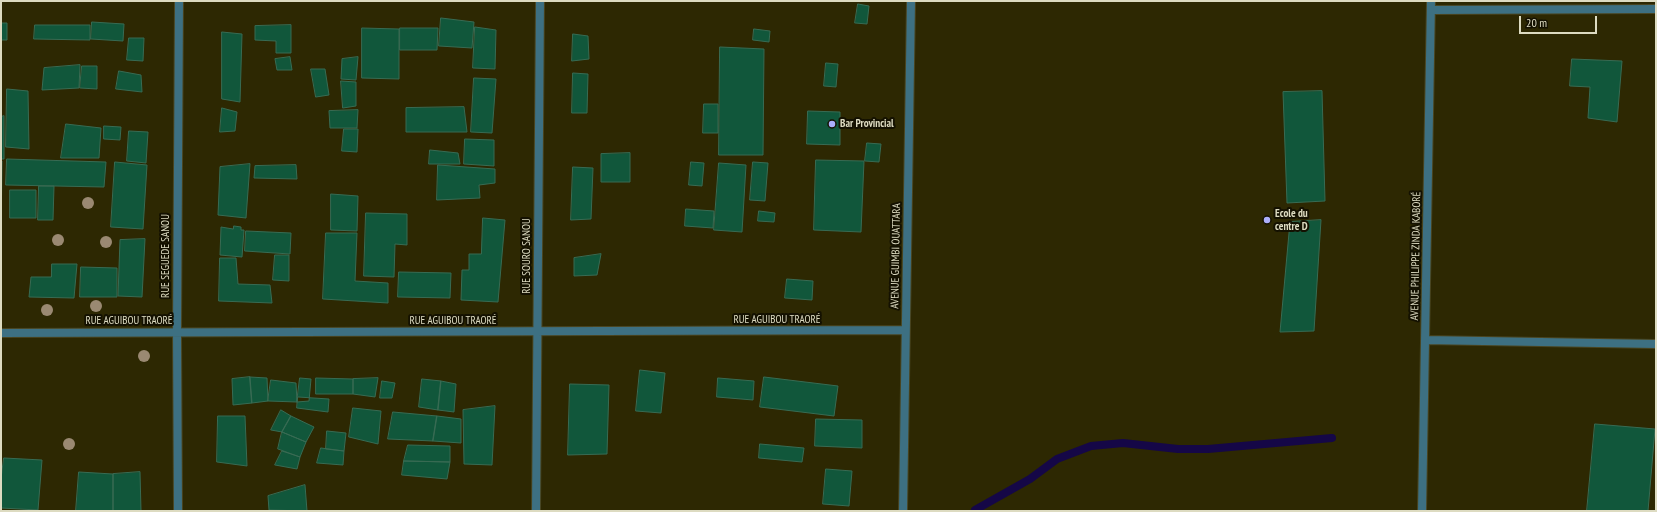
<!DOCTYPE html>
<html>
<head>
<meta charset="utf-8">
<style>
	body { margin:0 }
	#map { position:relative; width:1657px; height:512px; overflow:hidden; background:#2d2802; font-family:"PT Sans Narrow",sans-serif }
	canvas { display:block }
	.frame { position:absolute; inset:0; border:2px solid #dddbc1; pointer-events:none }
	.scale { position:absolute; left:1519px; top:16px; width:78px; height:18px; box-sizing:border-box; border:2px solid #dddbc1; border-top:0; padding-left:5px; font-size:12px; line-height:14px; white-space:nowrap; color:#dddbc1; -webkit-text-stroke:3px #141101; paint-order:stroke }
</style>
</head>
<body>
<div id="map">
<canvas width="1657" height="512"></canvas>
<div class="frame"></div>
<div class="scale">20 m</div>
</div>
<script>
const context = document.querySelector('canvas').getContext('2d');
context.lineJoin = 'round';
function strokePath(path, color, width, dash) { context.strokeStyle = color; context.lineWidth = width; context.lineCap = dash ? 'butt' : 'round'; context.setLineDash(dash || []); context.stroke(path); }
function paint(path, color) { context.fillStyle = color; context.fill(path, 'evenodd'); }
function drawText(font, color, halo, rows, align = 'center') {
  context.font = font + ' "PT Sans Narrow",sans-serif'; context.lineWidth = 4; context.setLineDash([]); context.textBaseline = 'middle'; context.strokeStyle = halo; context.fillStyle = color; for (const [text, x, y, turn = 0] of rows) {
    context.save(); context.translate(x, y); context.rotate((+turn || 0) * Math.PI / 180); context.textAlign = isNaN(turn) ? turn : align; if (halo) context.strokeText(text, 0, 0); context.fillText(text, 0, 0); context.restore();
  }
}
const stream = new Path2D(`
	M 975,510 L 1030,479 L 1057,459 L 1091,446 L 1123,443 L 1178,449 L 1208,449 L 1332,438`);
const building = new Path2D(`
	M 858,4 L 869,6 L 867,24 L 855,23 Z
	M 441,18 L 474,22 L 472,48 L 439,46 Z
	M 92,22 L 124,24 L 123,41 L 91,39 Z
	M 1,23 L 7,23 L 7,40 L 1,40 Z
	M 35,25 L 90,25 L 90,40 L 34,39 Z
	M 291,25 L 291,53 L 276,53 L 276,41 L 255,40 L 255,26 Z
	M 475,27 L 496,30 L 495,69 L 473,68 Z
	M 362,28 L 399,29 L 399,79 L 362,78 Z
	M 400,28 L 438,28 L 437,50 L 400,50 Z
	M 754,29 L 770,31 L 769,42 L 753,40 Z
	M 222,32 L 242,34 L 240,102 L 222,99 Z
	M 573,34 L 588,36 L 589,59 L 572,61 Z
	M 129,38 L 144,38 L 143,61 L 127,60 Z
	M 720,47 L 764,49 L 763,155 L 719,155 Z
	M 290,57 L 292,70 L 277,70 L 275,59 Z
	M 358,57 L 356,80 L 341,79 L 342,59 Z
	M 1572,59 L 1622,61 L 1617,122 L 1588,118 L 1590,87 L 1570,86 Z
	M 826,63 L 838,64 L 836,87 L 824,86 Z
	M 80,65 L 79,88 L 42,90 L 44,68 Z
	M 82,66 L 97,66 L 97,89 L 80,88 Z
	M 311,69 L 325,69 L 329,95 L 316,97 Z
	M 119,71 L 141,75 L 142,92 L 116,89 Z
	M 573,73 L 588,74 L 587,113 L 572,113 Z
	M 474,78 L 496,79 L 492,133 L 471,132 Z
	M 341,81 L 356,82 L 356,106 L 343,108 Z
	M 7,89 L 28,91 L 29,149 L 6,147 Z
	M 1322,91 L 1325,201 L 1287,203 L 1283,92 Z
	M 704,104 L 718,104 L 718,133 L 703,133 Z
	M 464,107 L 467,132 L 406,132 L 406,108 Z
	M 222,108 L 237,112 L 235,131 L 220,132 Z
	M 358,110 L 357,128 L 330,128 L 329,111 Z
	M 808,111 L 840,112 L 840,145 L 807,144 Z
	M 4,116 L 4,159 L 1,159 L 1,117 Z
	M 66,124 L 101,128 L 99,158 L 61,158 Z
	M 104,126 L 121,127 L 120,140 L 104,139 Z
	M 344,129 L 358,129 L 357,152 L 342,151 Z
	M 129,131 L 148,132 L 146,163 L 127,161 Z
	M 465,139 L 494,140 L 494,166 L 464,164 Z
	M 867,143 L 881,144 L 879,162 L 865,161 Z
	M 430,150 L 458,153 L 460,164 L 429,164 Z
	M 630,153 L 630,182 L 601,182 L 601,154 Z
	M 7,159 L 106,162 L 104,187 L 6,185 Z
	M 816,160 L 864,161 L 861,232 L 814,230 Z
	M 1,161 L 2,161 L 1,234 Z
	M 115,162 L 147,165 L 143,229 L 111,227 Z
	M 691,162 L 704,163 L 702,186 L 689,185 Z
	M 753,162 L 768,163 L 765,201 L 750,200 Z
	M 719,163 L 746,165 L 742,232 L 714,230 Z
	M 250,164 L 246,218 L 218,215 L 220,167 Z
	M 296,165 L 297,179 L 254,178 L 255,166 Z
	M 438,165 L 495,169 L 495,183 L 479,185 L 480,198 L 437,200 Z
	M 573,167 L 593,168 L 591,219 L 571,220 Z
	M 39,186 L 54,186 L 53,220 L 38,220 Z
	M 10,190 L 36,190 L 36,218 L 10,218 Z
	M 331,194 L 358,196 L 357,231 L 331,230 Z
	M 686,209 L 714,211 L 713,228 L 685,226 Z
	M 759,211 L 775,213 L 774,222 L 758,221 Z
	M 366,213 L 407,214 L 407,245 L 395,244 L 394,277 L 364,276 Z
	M 483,218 L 505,220 L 498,302 L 461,300 L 462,270 L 469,270 L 469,254 L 481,254 Z
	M 1321,220 L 1314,331 L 1280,332 L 1290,222 Z
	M 234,226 L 241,227 L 241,230 L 244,230 L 242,257 L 220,255 L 221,227 L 233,229 Z
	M 246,231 L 291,233 L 290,254 L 245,251 Z
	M 326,233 L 357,233 L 355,281 L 388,283 L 388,303 L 323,299 Z
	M 145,239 L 142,297 L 118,296 L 120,240 Z
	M 601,254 L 597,275 L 574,276 L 574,258 Z
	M 275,255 L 289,255 L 289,281 L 273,280 Z
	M 220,258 L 236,258 L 238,284 L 270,285 L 272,303 L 219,301 Z
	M 52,264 L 77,264 L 74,298 L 29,297 L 31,277 L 51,277 Z
	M 81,267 L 117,268 L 117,297 L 80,297 Z
	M 399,272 L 451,273 L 450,298 L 398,297 Z
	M 787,279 L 813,281 L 812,300 L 785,298 Z
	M 640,370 L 665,373 L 661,413 L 636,411 Z
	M 250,377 L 252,403 L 233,405 L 232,379 Z
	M 250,377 L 267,378 L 268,401 L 252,403 Z
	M 764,377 L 838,386 L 834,416 L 760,407 Z
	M 300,378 L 311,379 L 309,401 L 297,402 Z
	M 316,378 L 353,379 L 353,394 L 316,394 Z
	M 378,378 L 375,397 L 353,394 L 353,379 Z
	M 718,378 L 754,381 L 753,400 L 717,397 Z
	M 422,379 L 441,381 L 438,410 L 419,407 Z
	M 271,380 L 296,383 L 297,402 L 268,401 Z
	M 382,381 L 395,383 L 392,398 L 380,398 Z
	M 441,381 L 456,384 L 454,412 L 438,410 Z
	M 570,384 L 609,385 L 607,454 L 568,455 Z
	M 298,397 L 329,399 L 328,412 L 297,408 Z
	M 495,406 L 492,465 L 464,464 L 463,410 Z
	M 353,408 L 381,411 L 378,444 L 349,437 Z
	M 281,410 L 291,416 L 282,432 L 271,430 Z
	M 393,412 L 437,416 L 433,441 L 388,439 Z
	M 218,416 L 245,416 L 247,466 L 217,462 Z
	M 291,416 L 314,427 L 306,442 L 282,432 Z
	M 437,416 L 461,419 L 461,443 L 433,441 Z
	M 816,419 L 862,420 L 862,448 L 815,446 Z
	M 1595,424 L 1655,429 L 1648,511 L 1587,511 Z
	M 327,431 L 346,433 L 344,451 L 326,449 Z
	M 282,432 L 306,442 L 300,457 L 278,449 Z
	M 760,444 L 804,448 L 802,462 L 759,458 Z
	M 408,445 L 450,446 L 450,462 L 404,461 Z
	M 321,448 L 344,451 L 343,465 L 317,463 Z
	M 282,451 L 300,457 L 297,469 L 275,465 Z
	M 4,458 L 42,460 L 38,510 L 1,508 L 1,479 Z
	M 404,461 L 450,462 L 447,479 L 402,475 Z
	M 826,469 L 852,471 L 849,506 L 823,504 Z
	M 79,472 L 113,474 L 113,511 L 76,511 Z
	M 140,472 L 141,511 L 113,511 L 113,474 Z
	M 305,485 L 307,511 L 269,510 L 268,496 Z`);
const street = new Path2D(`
	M 1432,10 L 1656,9
	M 1,333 L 905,330
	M 1425,340 L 1656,344
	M 178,511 L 177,332 L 179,1
	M 536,511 L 540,1
	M 903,511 L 911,1
	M 1422,511 L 1431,1`);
const trees = [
	[88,203],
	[58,240],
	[106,242],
	[96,306],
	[47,310],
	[144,356],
	[69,444]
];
const markers = [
	[832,124,4,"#acaffb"],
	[1267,220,4,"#acaffb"]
];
const poiNames = [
	["Bar Provincial",840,124],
	["Ecole du",1275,214],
	["centre D",1275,227]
];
const streetNames = [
	["RUE SEGUEDE SANOU",166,256,-90],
	["RUE SOURO SANOU",527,256,-90],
	["AVENUE GUIMBI OUATTARA",896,256,-89],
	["AVENUE PHILIPPE ZINDA KABORÉ",1416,256,-89],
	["RUE AGUIBOU TRAORÉ",777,320],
	["RUE AGUIBOU TRAORÉ",129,321],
	["RUE AGUIBOU TRAORÉ",453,321]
];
strokePath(stream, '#150747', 8);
paint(building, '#11573b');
strokePath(building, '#386b53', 1);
strokePath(street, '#494521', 10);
strokePath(street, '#3d7082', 8);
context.fillStyle = '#9a8972';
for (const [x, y] of trees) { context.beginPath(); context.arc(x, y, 6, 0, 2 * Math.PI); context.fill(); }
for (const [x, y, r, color] of markers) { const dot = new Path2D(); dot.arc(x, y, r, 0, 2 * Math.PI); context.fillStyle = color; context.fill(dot); strokePath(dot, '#141101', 1.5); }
drawText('bold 11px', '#dddbc1', '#141101', poiNames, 'left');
drawText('11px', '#dddbc1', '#141101', streetNames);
</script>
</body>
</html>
